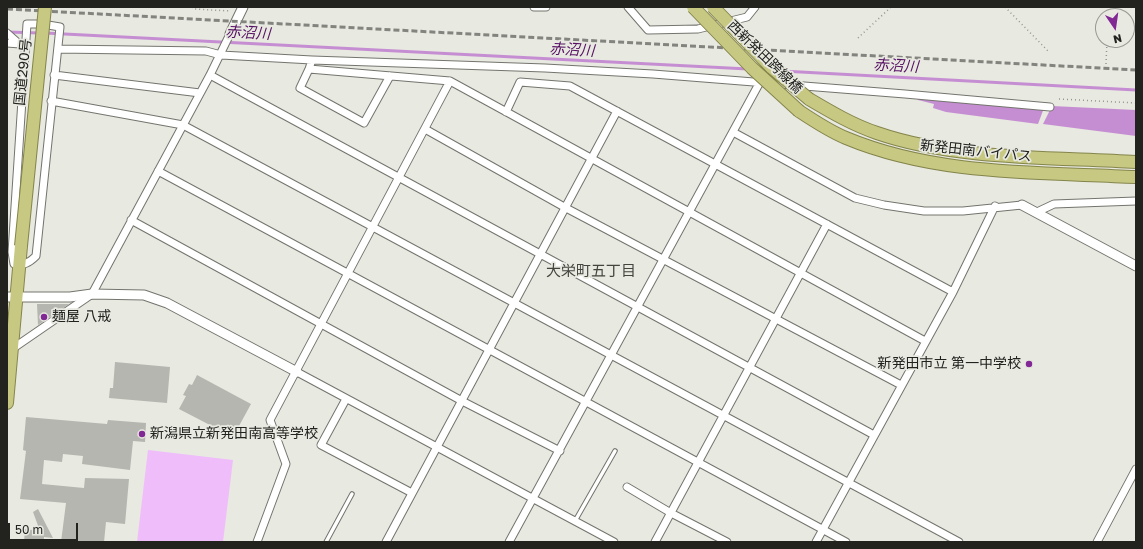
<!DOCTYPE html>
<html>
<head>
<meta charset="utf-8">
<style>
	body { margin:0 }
	#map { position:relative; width:1143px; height:549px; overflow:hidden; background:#e8e9e1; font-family:"Golos Text",sans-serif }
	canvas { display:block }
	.frame { position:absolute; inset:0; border:8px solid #22221f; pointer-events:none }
	.north { position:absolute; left:1095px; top:8px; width:40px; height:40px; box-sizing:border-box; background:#e8e9e1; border:1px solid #999993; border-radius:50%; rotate:167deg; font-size:11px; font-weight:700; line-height:16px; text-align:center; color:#22221f }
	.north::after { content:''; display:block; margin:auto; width:14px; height:18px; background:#822895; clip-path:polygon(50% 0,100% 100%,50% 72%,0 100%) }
	.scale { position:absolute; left:8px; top:523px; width:70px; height:18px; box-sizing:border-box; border:2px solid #22221f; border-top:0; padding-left:5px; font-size:12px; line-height:14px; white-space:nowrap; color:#22221f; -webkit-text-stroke:3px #e8e9e1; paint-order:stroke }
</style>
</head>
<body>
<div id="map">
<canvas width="1143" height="549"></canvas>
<div class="frame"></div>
<div class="north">N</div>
<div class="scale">50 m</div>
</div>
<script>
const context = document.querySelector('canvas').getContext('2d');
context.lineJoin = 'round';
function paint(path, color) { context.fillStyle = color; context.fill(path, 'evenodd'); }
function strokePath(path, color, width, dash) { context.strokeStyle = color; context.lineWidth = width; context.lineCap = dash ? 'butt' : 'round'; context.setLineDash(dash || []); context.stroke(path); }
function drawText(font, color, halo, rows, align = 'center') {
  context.font = font + ' "Golos Text","Noto Sans JP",sans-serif'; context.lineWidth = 3.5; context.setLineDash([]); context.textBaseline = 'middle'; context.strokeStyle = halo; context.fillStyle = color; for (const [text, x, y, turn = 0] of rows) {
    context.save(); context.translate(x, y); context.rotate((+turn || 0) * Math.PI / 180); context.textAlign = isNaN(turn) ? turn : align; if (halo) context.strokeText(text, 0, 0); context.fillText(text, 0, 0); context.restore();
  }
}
const green = new Path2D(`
	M 148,450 L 233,460 L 223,542 L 137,542 Z`);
const water = new Path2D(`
	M 917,98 L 1044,108 L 1038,124 L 946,112 L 933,108 L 934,104 L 918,100 Z
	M 1052,106 L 1136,110 L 1136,136 L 1043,124 Z`);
const stream = new Path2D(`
	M 7,32 L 39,33
	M 45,33 L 748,69
	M 782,71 L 1136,90`);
const building = new Path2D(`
	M 37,304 L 69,304 L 38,325 Z
	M 115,362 L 170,367 L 167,403 L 109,398 L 110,388 L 113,388 Z
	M 197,375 L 251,404 L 233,437 L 179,409 L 186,396 L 183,395 L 189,384 L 192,385 Z
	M 26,417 L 107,424 L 108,420 L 146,423 L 145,442 L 133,441 L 130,470 L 82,464 L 83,456 L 63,454 L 62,462 L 44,460 L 42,484 L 84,488 L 85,478 L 129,479 L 125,524 L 106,522 L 104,542 L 61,542 L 66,503 L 20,499 L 26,451 L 23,450 Z
	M 38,509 L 53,538 L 44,537 L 44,542 L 24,542 L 25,529 L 40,531 L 33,512 Z`);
const path = new Path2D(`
	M 192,7 L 194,9 L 231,11
	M 1005,7 L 1049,52
	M 1108,16 L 1108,7
	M 858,38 L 891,7
	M 1106,64 L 1107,40
	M 1059,99 L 1136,103`);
const service = new Path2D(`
	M 575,521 L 615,451
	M 326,542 L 352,494`);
const minor = new Path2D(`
	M 534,7 L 546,7
	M 628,7 L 648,30 L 698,29 L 747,17 L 755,7
	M 27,24 L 42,24 L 60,27 L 36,256 C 29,263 23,266 14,264 L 12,252 Z
	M 7,33 L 25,49
	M 7,43 L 20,44
	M 58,49 L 206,51 L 221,55 L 312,60 L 545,68 L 653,74 L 905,94 L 1050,107
	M 312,60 L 309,69 L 450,81 L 925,341
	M 309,69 L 300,88 L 364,123 L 390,76
	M 54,75 L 200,93
	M 210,75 L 874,435
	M 51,101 L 183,125 L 959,542
	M 506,112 L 520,82 L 570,86 L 953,292
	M 425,129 L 566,208 L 901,385
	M 733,132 L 855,198 L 884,205 L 924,211 L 963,211 L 1022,205
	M 158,171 L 846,542
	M 1037,212 L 1054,204 L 1136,201
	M 131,220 L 462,401 L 560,451
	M 12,349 L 92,294 L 210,75 L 230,34
	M 297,372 L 614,542
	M 346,399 L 321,445 L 412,493
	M 627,487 L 671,513 L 727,542
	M 257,542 L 286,464 L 270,420 L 450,81
	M 386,542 L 617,111
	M 509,542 L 760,82
	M 655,542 L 827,224
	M 816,542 L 953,292 L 995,206
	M 1097,542 L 1136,469`);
const tertiary = new Path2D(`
	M 230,34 L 243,7
	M 1022,205 L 1136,266
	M 7,297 L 70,297 L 92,294 L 144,295 L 167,303 L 297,372`);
const trunk = new Path2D(`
	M 809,99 C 831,112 853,125 877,133 C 955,160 1053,157 1136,162
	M 799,111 C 814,121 829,131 846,138 C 937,176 1039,172 1136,177
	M 7,403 L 21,246`);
const rail = new Path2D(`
	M 7,9 L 1136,70`);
const trunkBridge = new Path2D(`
	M 693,7 L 752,68 L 799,111
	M 713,7 L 772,68 L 809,99
	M 21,246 L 45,7`);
const markers = [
	[44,317,4,"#822895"],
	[1029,364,4,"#822895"],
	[142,434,4,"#822895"]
];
const streetNames = [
	["西新発田跨線橋",765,57,44],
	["国道290号",23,72,-84],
	["新発田南バイパス",976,151,6]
];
const poiNames = [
	["麺屋 八戒",52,317],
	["新発田市立 第一中学校",1021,364,"right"],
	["新潟県立新発田南高等学校",150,434]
];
const waterNames = [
	["赤沼川",248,33,3],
	["赤沼川",572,50,3],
	["赤沼川",896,66,3]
];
const neighbourhoodNames = [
	["大栄町五丁目",591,271]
];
paint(green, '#efbdfa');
paint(water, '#c68ed2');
strokePath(stream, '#c68ed2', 3);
paint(building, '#b5b6af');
strokePath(service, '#74746e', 5.5);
strokePath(minor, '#74746e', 9);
strokePath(tertiary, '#74746e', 11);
strokePath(trunk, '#84854b', 14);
strokePath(path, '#94958f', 1.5, [1, 3]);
strokePath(service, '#fff', 3.5);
strokePath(minor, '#fff', 7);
strokePath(tertiary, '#fff', 9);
strokePath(trunk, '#c7c882', 12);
strokePath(rail, '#84847f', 3, [6, 3]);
strokePath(trunkBridge, '#84854b', 14, []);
strokePath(trunkBridge, '#c7c882', 12);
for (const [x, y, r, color] of markers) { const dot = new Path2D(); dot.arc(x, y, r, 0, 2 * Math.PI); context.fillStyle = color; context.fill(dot); strokePath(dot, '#e8e9e1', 1.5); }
drawText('14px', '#22221f', '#e8e9e1', streetNames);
drawText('14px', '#22221f', '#e8e9e1', poiNames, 'left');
drawText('italic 15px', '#550f63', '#e8e9e1', waterNames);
drawText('15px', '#44453f', '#e8e9e1', neighbourhoodNames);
</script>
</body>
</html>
